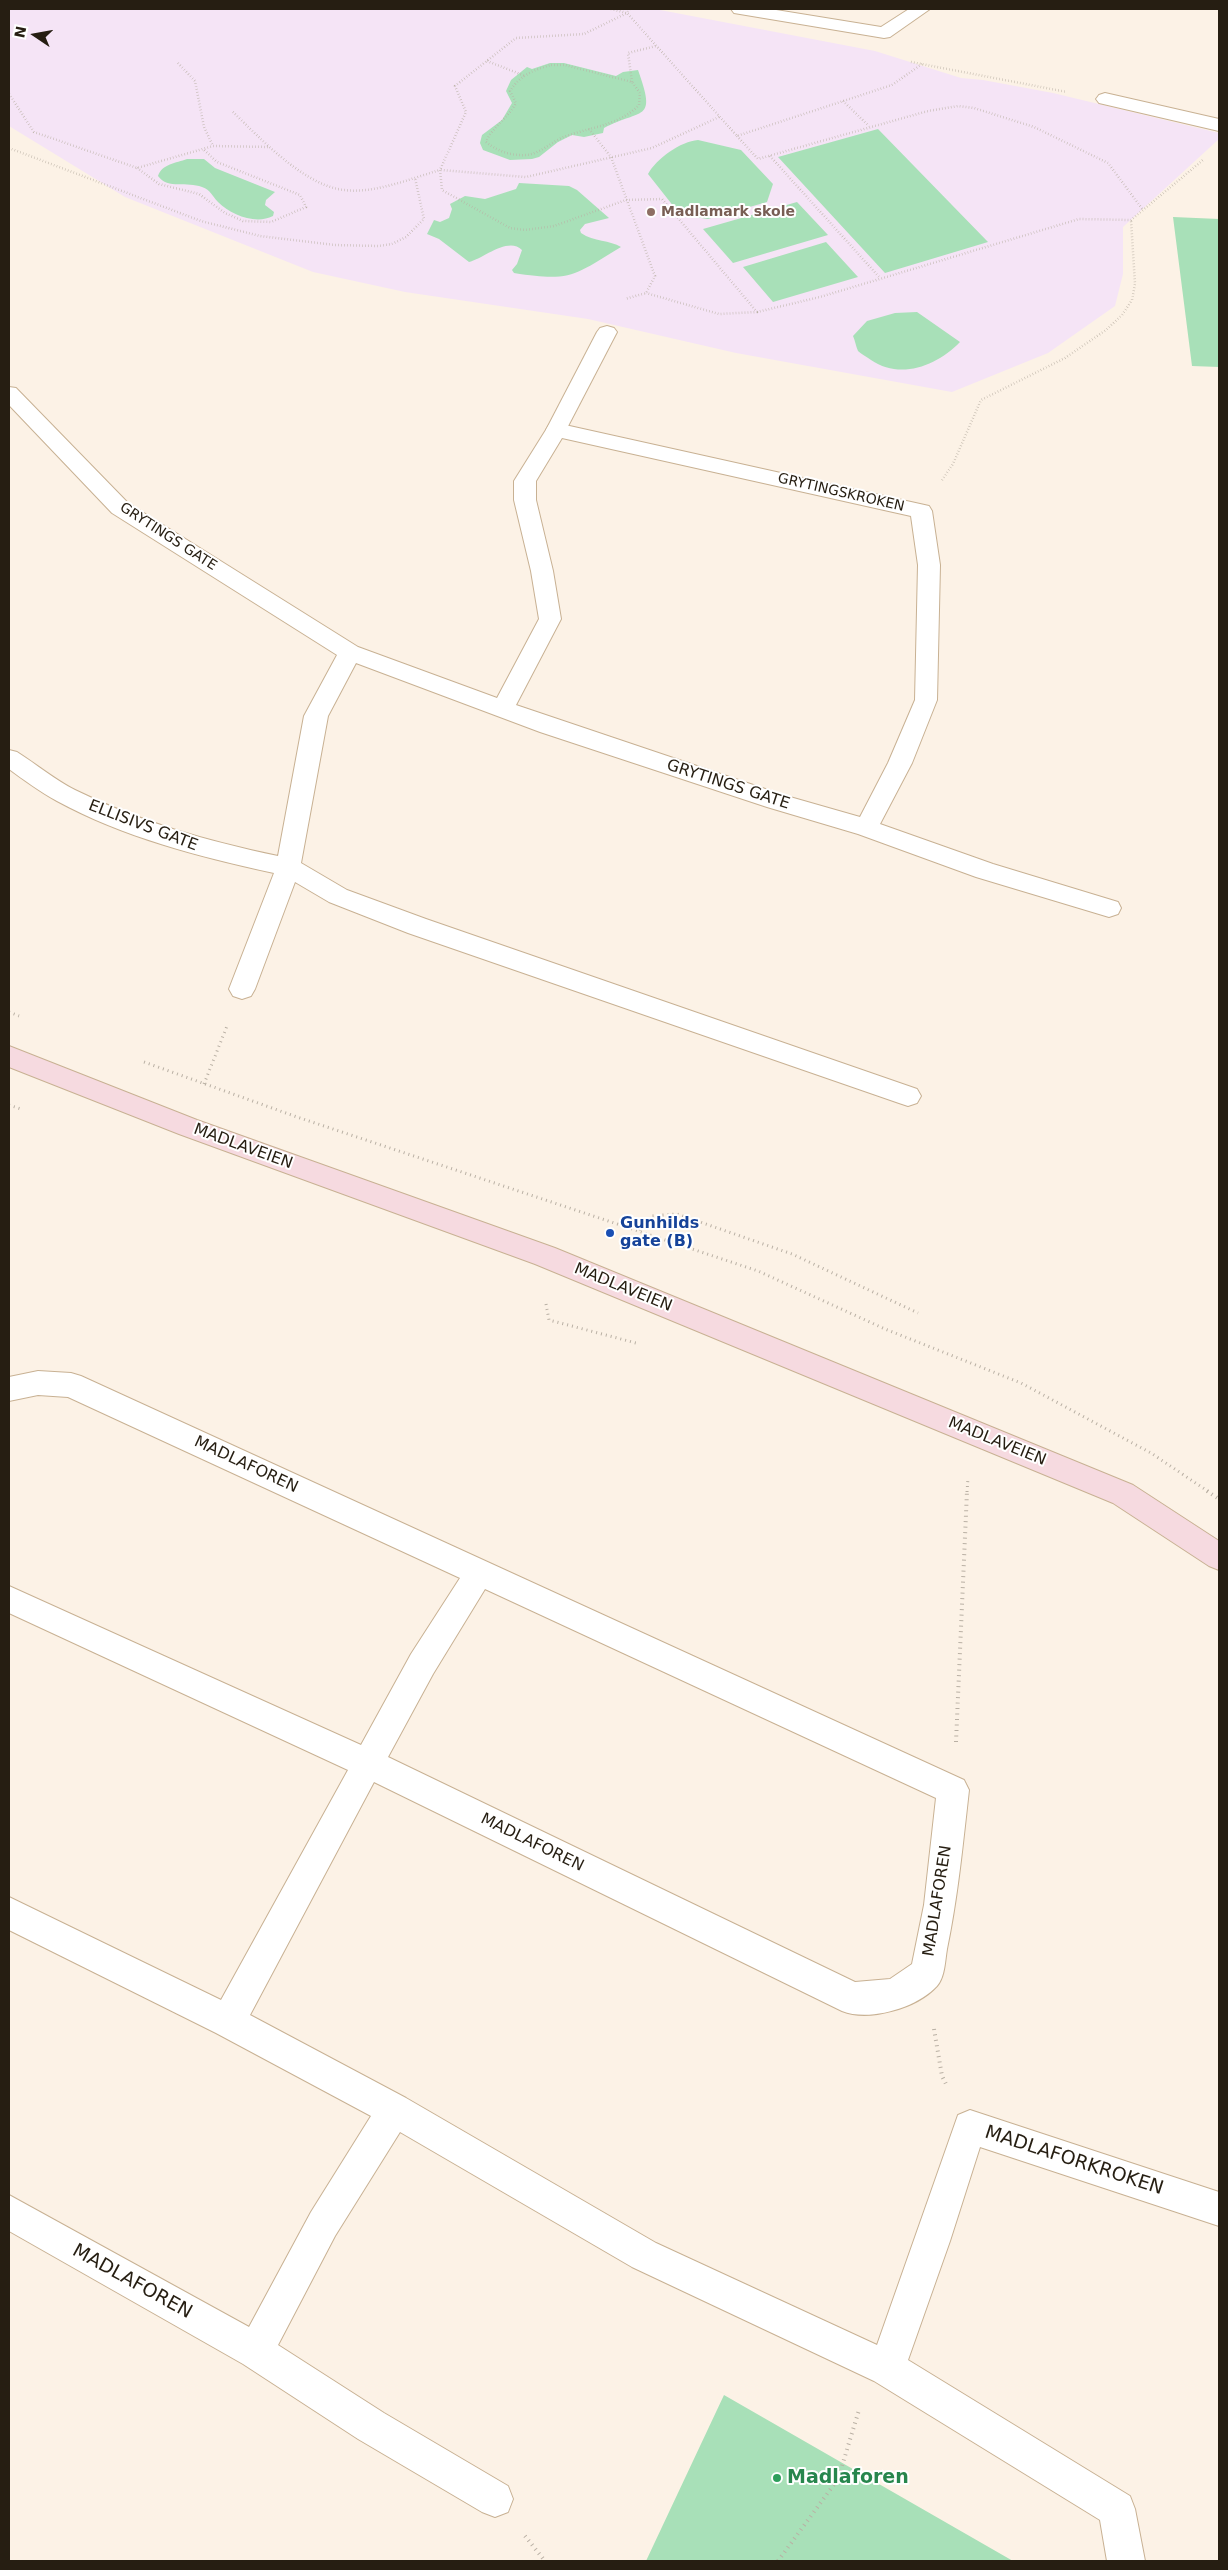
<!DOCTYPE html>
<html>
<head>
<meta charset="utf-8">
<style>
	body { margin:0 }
	#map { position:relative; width:1228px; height:2570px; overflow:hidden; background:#fcf2e6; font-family:"DejaVu Sans",sans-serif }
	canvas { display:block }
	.frame { position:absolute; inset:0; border:10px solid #261e12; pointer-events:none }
	.north { position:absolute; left:10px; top:10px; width:50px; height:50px; -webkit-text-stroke:4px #fff; paint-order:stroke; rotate:282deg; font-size:14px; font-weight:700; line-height:20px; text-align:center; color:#261e12 }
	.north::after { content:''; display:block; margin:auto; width:18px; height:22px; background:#261e12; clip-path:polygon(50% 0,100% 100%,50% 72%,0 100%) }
</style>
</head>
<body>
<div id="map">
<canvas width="1228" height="2570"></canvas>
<div class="frame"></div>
<div class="north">N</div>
</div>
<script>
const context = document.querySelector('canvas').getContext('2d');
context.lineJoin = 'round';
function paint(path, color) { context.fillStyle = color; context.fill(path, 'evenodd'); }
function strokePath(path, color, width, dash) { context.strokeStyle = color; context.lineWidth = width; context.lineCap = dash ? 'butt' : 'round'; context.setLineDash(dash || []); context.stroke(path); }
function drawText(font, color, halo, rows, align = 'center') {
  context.font = font + ' "DejaVu Sans",sans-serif'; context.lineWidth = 4; context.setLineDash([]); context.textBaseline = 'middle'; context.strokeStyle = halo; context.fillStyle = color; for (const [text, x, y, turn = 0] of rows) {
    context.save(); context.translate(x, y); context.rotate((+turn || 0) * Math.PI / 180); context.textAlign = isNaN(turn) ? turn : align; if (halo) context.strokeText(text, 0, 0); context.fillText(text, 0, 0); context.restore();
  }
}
const education = new Path2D(`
	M 9,9 L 655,9 L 875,51 L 961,78 L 983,80 L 1053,93 L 1219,133 L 1219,139 L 1123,227 L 1123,274 L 1115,306 L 1048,353 L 952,392 L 736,353 L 588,319 L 405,292 L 313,272 L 125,197 L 9,126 Z`);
const green = new Path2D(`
	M 550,63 L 564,63 L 616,76 L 623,72 L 638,70 C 657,123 642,108 604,128 L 603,133 L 584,137 L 572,135 L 558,142 L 539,157 L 532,159 L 510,160 L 483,150 L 480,143 L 482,135 L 502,120 L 512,103 L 506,91 L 511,80 L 527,67 L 532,69 Z
	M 878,129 L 988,242 L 885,273 L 778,157 Z
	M 698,140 L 741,150 L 773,184 L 767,202 L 708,219 L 689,216 L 678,212 L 648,174 C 656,159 681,141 698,140 Z
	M 187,159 L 204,159 L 215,168 L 275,192 L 266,200 L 265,205 L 274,212 L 273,216 C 256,225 231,215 218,202 C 212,196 211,190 202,187 C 187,181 168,190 158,176 C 162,164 176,163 187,159 Z
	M 519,183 L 569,186 L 577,190 L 609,218 L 585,224 L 580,230 L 581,233 C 594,242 610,240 621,247 C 573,276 571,282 514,273 L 512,270 L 517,264 L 522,250 C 508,236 483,259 469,262 L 439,239 L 427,234 L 434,220 L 440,222 L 449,218 L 452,209 L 450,204 L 465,196 L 485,199 L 516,189 Z
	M 797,202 L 828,235 L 733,263 L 703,229 Z
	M 1173,217 L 1219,219 L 1219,367 L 1192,366 Z
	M 826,242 L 858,277 L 773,302 L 743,267 Z
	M 917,312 L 960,342 C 937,366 900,380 871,360 C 867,357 861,354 858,351 C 856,347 855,340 853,336 L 867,321 L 895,313 Z
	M 724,2395 L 1013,2561 L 646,2561 Z`);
const pathFar2 = new Path2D(`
	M 611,9 L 627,13 L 630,9
	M 487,61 L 525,76
	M 911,62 L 1067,92
	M 178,63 L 195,81 L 204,127 L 213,146 L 269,147
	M 551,65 L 565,65 L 632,82 L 640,93 L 639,105 C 619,126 589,127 564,137 C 551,142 540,154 526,155 C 511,156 497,151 486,142 C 492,127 508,118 516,103 L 510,91 C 519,76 535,69 551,65 Z
	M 632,82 L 628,53 L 656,46
	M 9,94 L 34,132 L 137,168 L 213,146
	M 843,101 L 869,126
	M 233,112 C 260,138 300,181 338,189 C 370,196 409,179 440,170 L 442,190 L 510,228 L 525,230 L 554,226 L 626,200 L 662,199 L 757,312 L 719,314 L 646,293
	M 719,117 L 652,148 L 526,177 L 440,170 L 466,112 L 455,86 L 516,38 L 584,34 L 627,13 L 737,136 L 892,85 L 922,64
	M 589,129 L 611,157 L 655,276 L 646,293 L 625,299
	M 737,136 L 758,159 L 928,111 L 958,106 L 974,108 L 1034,127 L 1108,163 L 1143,210
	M 9,148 L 201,221 L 260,236 L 335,245 L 378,246 L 392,244 L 406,237 L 424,219 L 415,178
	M 770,156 L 880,278
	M 137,168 L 159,184 L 199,194 L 225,213 L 243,221 L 271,222 L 306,207 L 300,195 L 217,162 L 203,149
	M 757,312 L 820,297 L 1079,219 L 1131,220 L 1203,160
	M 942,480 L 953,464 L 981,400 L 1065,358 L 1106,330 L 1122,315 L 1132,300 L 1135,284 L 1131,220`);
const pathFar1 = new Path2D(`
	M 9,1012 L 19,1016
	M 144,1062 L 297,1117 L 758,1271 L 885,1329 L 1021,1383 L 1151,1453 L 1209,1492
	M 204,1084 L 227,1026
	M 9,1105 L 21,1109
	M 639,1230 L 651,1216 L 677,1214 L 792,1254 L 918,1313
	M 546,1304 L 549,1320 L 636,1343
	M 967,1492 L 968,1478`);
const path = new Path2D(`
	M 1207,1491 L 1219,1499
	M 956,1742 L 967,1491
	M 934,2029 L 942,2076 L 947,2086
	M 525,2536 L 545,2561
	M 778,2561 L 838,2479 L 859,2410`);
const lane = new Path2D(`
	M 607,326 L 614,328 L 617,332 L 566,430 L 563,435 L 556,437 L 549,435 L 546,430 L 597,332 L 600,328 Z`);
const street = new Path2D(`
	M 731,9 L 770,9 L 881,27 L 909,9 L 930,9 L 890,37 L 884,38 L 734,13 Z
	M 1105,93 L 1219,119 L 1219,131 L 1099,103 L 1096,99 L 1099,95 Z
	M 9,387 L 16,388 L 128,503 L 358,647 L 497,698 L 539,619 L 531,571 L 514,500 L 514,481 L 549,425 L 556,423 L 929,506 L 932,511 L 940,565 L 937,700 L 912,763 L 880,824 L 993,864 L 1118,902 L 1121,908 L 1118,914 L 1109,917 L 976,877 L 858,834 L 767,807 L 540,732 L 356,663 L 328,716 L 301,863 L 347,890 L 426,919 L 917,1089 L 921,1096 L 917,1103 L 908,1106 L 899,1103 L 408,933 L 329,902 L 295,882 L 255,989 L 251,996 L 242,999 L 233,996 L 229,989 L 274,873 C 200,857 123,837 57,801 C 40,792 24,780 9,769 L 9,750 L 17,752 C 36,764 55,780 75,790 C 140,822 207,841 278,856 L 304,716 L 337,655 L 112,513 L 9,405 ZM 562,438 L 911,516 L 918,565 L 915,700 L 888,763 L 860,817 L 783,795 L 516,705 L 561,619 L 553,571 L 536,500 L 536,481 Z
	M 38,1371 L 71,1373 L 81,1376 L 964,1780 L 969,1790 C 963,1843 958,1896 947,1949 C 945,1960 945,1977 937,1986 C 917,2008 869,2022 842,2011 L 374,1782 L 250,2015 L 406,2098 L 656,2243 L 877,2345 L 958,2115 L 970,2110 L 1219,2192 L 1219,2226 L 980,2147 L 950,2241 L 908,2360 L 1130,2496 L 1135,2509 L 1145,2561 L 1107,2561 L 1100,2520 L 874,2381 L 632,2267 L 400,2132 L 335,2236 L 278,2345 L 384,2413 L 508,2486 L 513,2499 L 508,2512 L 495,2517 L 482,2512 L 358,2439 L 243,2364 L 9,2231 L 9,2195 L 249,2327 L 311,2212 L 371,2116 L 216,2033 L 9,1930 L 9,1897 L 221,2000 L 348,1770 L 9,1613 L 9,1586 L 361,1745 L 411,1654 L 460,1578 L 68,1397 L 38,1395 L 9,1401 L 9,1377 ZM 485,1589 L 936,1798 L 924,1905 L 912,1964 L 890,1979 L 855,1982 L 388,1757 L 433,1674 Z`);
const secondary = new Path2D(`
	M 9,1046 L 197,1120 L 555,1248 L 1133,1485 L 1219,1541 L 1219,1570 L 1209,1566 L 1113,1503 L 535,1264 L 179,1134 L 9,1067 Z`);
const markers = [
	[651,212,5,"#8d6e63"],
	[610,1233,5,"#1a4fb4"],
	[777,2478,5,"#2e9e5b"]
];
const farEducationnames = [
	["Madlamark skole",661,212]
];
const farStreetnames = [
	["GRYTINGSKROKEN",841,493,13],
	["GRYTINGS GATE",168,537,33]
];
const streetNames = [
	["GRYTINGS GATE",728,785,18],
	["ELLISIVS GATE",143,826,21],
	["MADLAVEIEN",243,1147,20],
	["MADLAVEIEN",623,1288,22],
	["MADLAVEIEN",997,1442,22],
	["MADLAFOREN",246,1465,25],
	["MADLAFOREN",532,1843,26],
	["MADLAFOREN",938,1901,-81]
];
const transitNames = [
	["Gunhilds",620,1224],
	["gate (B)",620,1242]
];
const nearStreetnames = [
	["MADLAFORKROKEN",1074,2161,18],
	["MADLAFOREN",132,2282,29]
];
const nearLeisurenames = [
	["Madlaforen",787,2478]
];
paint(education, '#f5e4f6');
paint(green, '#a8e0b8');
strokePath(lane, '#c8b193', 2);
strokePath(street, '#c8b193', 2);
strokePath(secondary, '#c8b193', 2);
strokePath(pathFar2, '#b9b0a4', 2.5, [0.5, 2.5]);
strokePath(pathFar1, '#b9b0a4', 3, [1, 4]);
strokePath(path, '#b9b0a4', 4, [1, 4.5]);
paint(lane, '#fff');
paint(street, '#fff');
paint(secondary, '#f6dae0');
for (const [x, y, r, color] of markers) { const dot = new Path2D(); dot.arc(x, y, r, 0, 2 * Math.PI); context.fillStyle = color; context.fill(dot); strokePath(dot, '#fff', 2); }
drawText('bold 14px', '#785e54', '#fff', farEducationnames, 'left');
drawText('14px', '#261e12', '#fff', farStreetnames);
drawText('16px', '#261e12', '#fff', streetNames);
drawText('bold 16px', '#164399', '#fff', transitNames, 'left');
drawText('19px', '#261e12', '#fff', nearStreetnames);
drawText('bold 19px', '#27864d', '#fff', nearLeisurenames, 'left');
</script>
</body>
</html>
